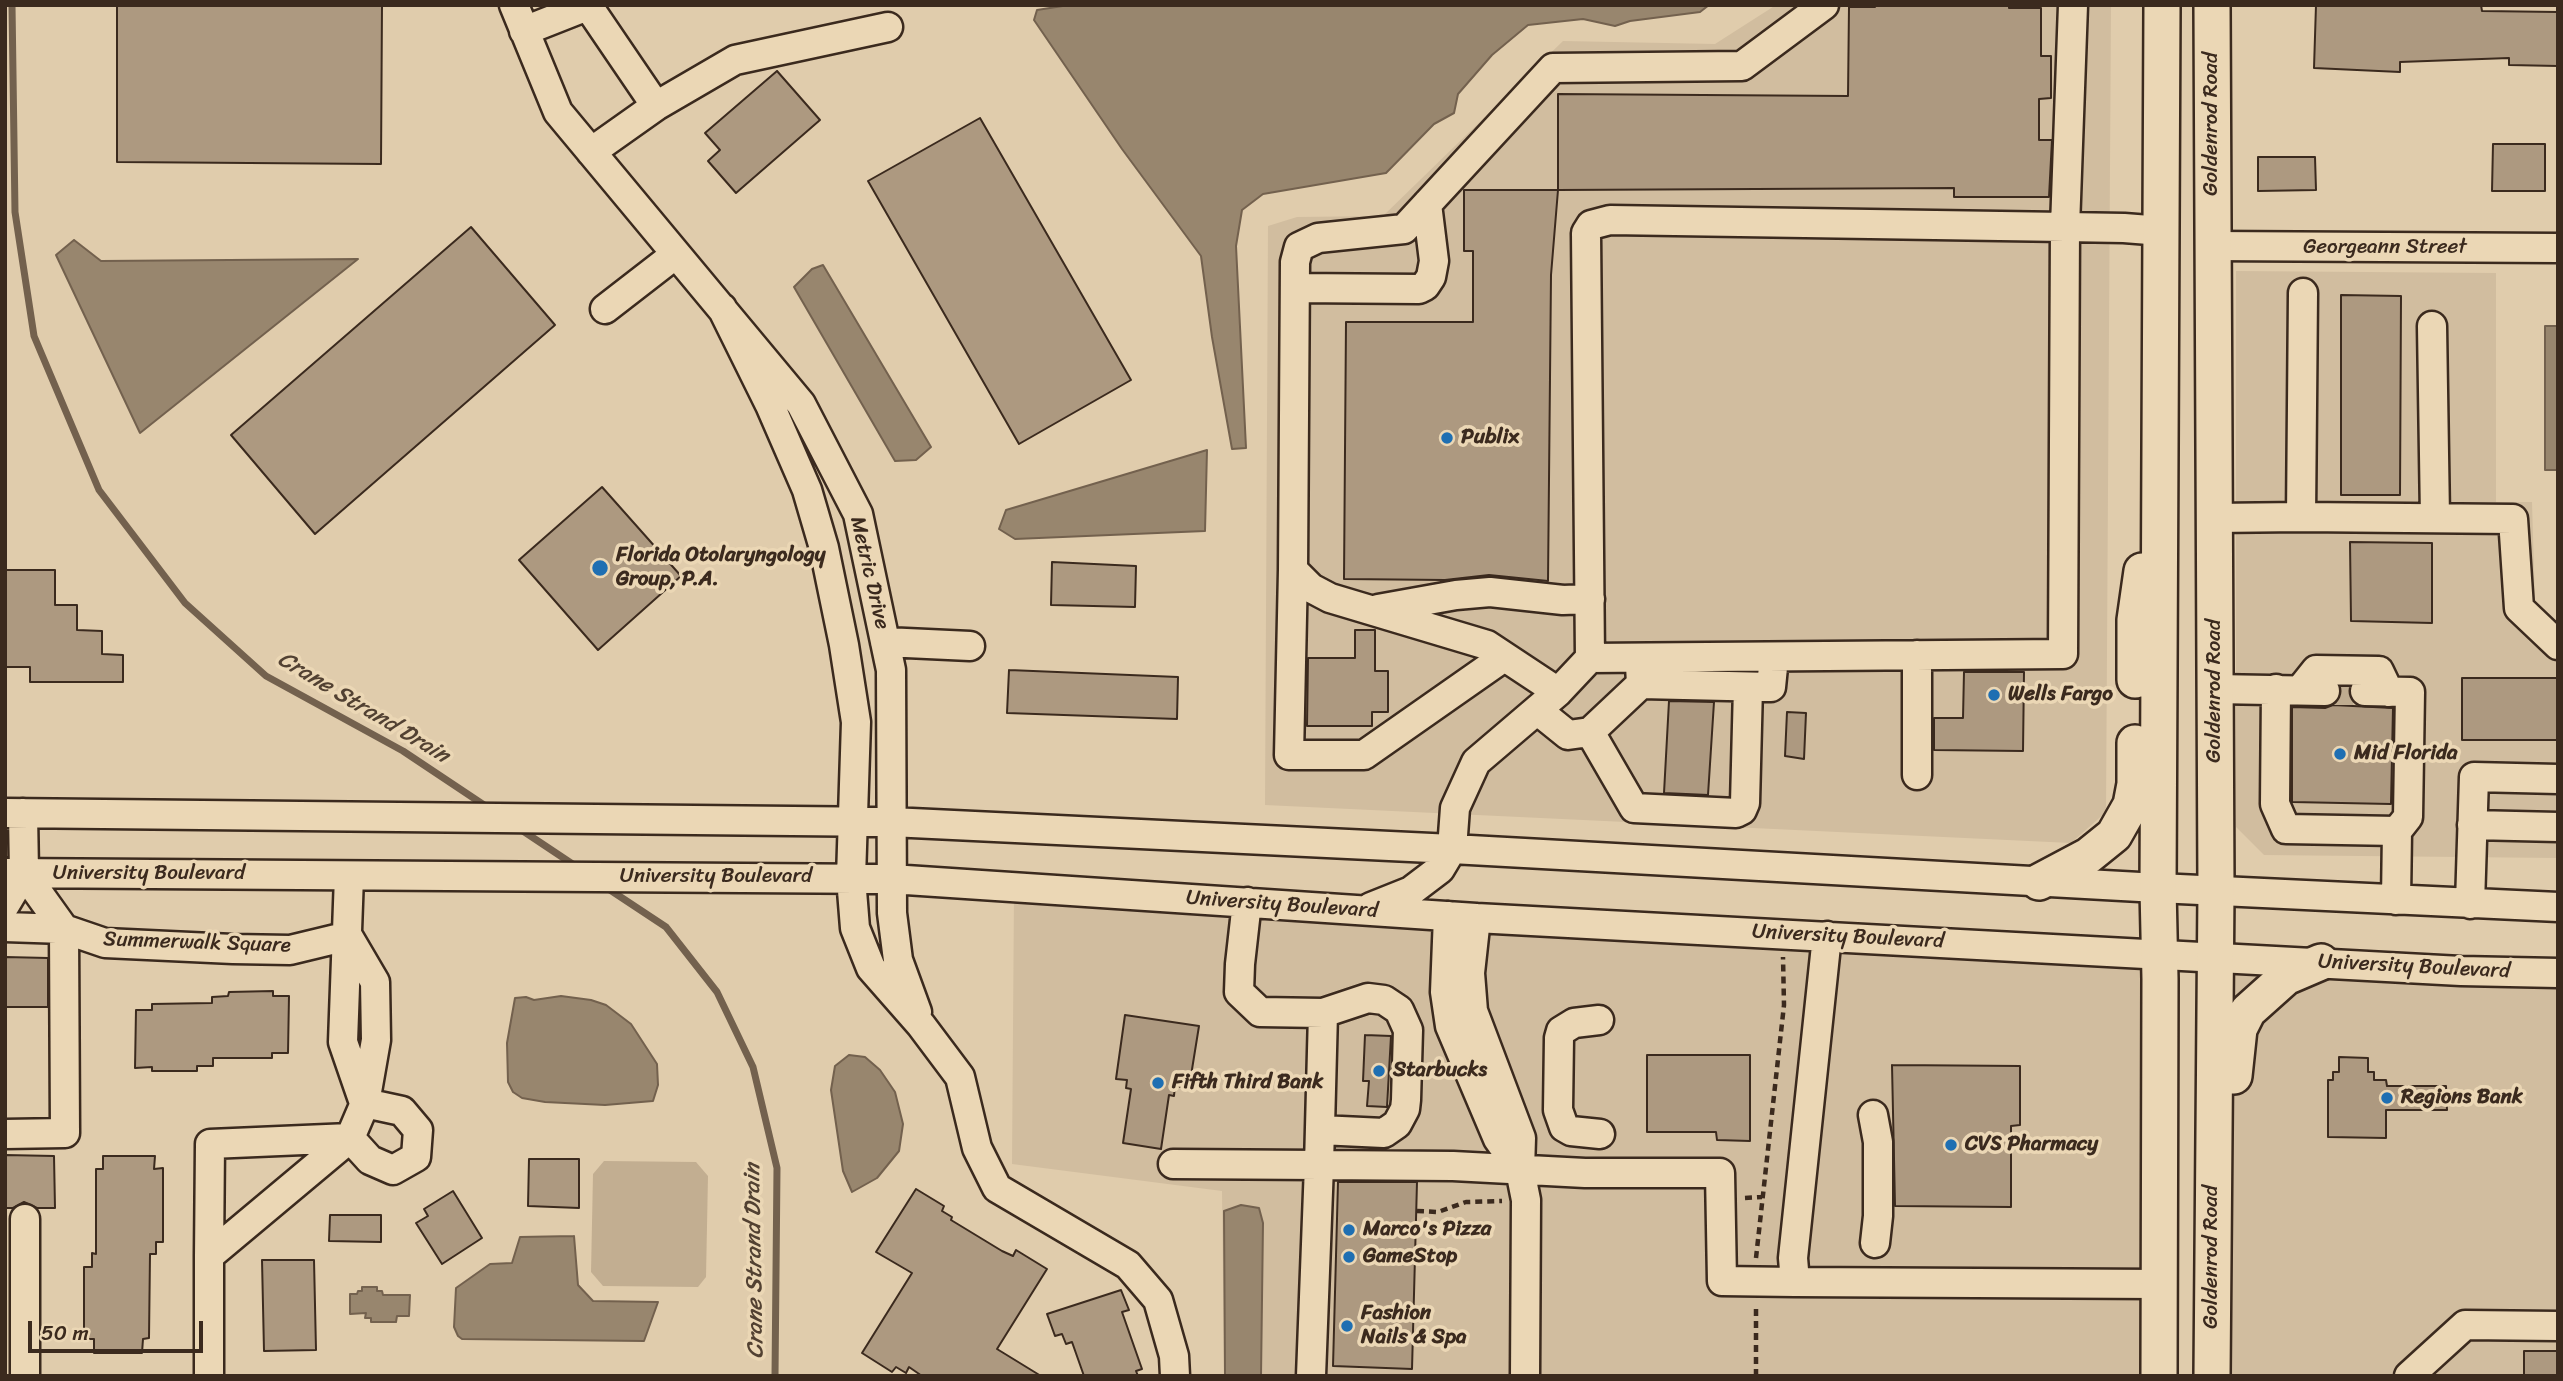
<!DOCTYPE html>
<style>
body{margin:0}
#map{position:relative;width:2563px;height:1381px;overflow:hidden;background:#e0ccac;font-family:Sriracha,sans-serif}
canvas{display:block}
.frame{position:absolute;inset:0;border:7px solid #3b2a1e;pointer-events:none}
.scale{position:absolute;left:28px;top:1321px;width:175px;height:32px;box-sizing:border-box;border:4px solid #3b2a1e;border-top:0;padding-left:9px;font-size:21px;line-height:24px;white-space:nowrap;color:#3b2a1e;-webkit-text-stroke:5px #ebd7b5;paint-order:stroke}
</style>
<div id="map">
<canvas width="2563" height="1381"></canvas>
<div class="frame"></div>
<div class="scale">50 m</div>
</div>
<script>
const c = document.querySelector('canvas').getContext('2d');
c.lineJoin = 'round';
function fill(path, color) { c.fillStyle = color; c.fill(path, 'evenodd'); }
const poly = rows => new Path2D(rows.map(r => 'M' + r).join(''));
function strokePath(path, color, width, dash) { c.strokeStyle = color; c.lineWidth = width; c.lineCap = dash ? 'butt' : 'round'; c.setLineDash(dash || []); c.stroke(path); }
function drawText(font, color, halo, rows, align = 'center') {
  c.font = font + ' Sriracha,sans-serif'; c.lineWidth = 7; c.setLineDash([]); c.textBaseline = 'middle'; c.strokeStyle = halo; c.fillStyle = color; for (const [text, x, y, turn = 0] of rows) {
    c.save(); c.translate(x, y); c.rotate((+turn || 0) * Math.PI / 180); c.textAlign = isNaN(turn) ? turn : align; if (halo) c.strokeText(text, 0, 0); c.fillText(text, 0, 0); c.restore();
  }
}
fill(poly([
 [1776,5,2111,5,2106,812,2071,843,1265,805,1268,226,1297,217,1383,216,1563,41,1715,44],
 [2236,271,2496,273,2496,502,2532,502,2535,604,2558,625,2558,858,2264,855,2236,827],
 [1014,893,2157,954,2157,1376,1224,1376,1222,1191,1012,1164],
 [2218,959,2558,963,2558,1376,2220,1376]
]), '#d1bd9f');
fill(poly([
 [604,1161,696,1162,708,1176,706,1277,698,1287,603,1286,591,1272,593,1174]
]), '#c2ae91');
const water = poly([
 [1069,5,1220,6,1709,5,1700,12,1630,21,1615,26,1583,19,1528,25,1492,55,1458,94,1454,113,1434,124,1386,173,1263,194,1242,210,1236,246,1246,448,1232,449,1212,337,1201,256,1122,149,1034,20,1037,10,1069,5],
 [74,240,101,261,358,259,140,433,56,255,74,240],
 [823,265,931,447,916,460,895,461,794,287,812,269,823,265],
 [2545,326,2558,326,2558,470,2545,470,2545,326],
 [1207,450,1205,531,1015,539,999,529,1006,510,1207,450],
 [561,996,591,1000,606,1005,631,1024,657,1064,658,1085,653,1101,605,1105,545,1102,522,1098,513,1092,508,1082,507,1043,515,998,526,997,534,1000,561,996],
 [849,1055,865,1057,880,1070,895,1092,903,1124,899,1151,877,1178,852,1192,843,1171,831,1090,835,1066,849,1055],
 [1241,1205,1259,1208,1263,1223,1261,1376,1225,1376,1224,1211,1241,1205],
 [574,1236,578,1285,593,1301,658,1302,644,1341,462,1339,458,1336,454,1327,456,1288,490,1264,512,1263,520,1237,574,1236],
 [362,1287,377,1287,377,1291,382,1291,383,1295,410,1295,409,1316,397,1316,396,1322,371,1322,371,1318,365,1318,366,1313,350,1314,350,1294,357,1294,358,1291,362,1291,362,1287]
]);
fill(water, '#98866e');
strokePath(water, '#73614e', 2);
strokePath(poly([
 [12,5,15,212,34,336,99,490,185,603,266,676,403,751,490,809],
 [517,827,577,867],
 [604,886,666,927,717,992,753,1067,777,1168,775,1376]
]), '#73614e', 7);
const building = poly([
 [117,5,382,5,381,164,117,162,117,5],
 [1875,5,2009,5,2009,8,2041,8,2041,56,2051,56,2051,98,2039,99,2039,140,2052,140,2049,197,1954,197,1954,188,1558,190,1558,94,1848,96,1849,7,1875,7,1875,5],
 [2316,5,2481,5,2482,11,2558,12,2558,66,2509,65,2509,58,2400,62,2400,72,2314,68,2316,5],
 [777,71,820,120,736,193,708,161,720,150,705,133,777,71],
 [980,118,1131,380,1019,444,868,181,980,118],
 [2493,144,2545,144,2545,191,2492,191,2493,144],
 [2258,157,2315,157,2316,190,2258,191,2258,157],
 [1464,190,1558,190,1551,275,1548,581,1489,575,1445,580,1344,579,1346,322,1473,322,1473,251,1464,251,1464,190],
 [471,227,555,325,315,534,231,435,471,227],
 [2341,295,2401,296,2400,495,2341,495,2341,295],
 [602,487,681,576,598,650,519,560,602,487],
 [2350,542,2432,543,2432,623,2351,621,2350,542],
 [1052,562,1136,566,1135,607,1051,605,1052,562],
 [5,570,55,570,55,605,77,605,77,630,102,631,102,654,123,655,123,682,30,682,30,667,5,667,5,570],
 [1355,630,1375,630,1375,671,1388,671,1388,712,1372,712,1372,726,1307,726,1308,658,1355,658,1355,630],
 [1009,670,1178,677,1177,719,1007,713,1009,670],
 [1964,672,2024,672,2023,751,1934,750,1934,718,1963,718,1964,672],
 [2462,678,2558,678,2558,740,2462,740,2462,678],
 [1669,701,1714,702,1708,795,1664,793,1669,701],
 [2333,705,2393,708,2391,804,2292,802,2292,707,2325,708,2333,705],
 [1787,712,1806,713,1804,759,1785,756,1787,712],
 [5,957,48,958,48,1007,5,1007,5,957],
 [273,991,273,996,289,996,288,1053,272,1053,272,1058,213,1058,213,1066,197,1066,197,1071,152,1071,152,1067,135,1068,136,1010,152,1010,152,1004,212,1003,212,997,228,996,229,992,273,991],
 [1125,1015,1199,1026,1189,1088,1175,1086,1174,1096,1169,1095,1161,1149,1123,1143,1131,1089,1126,1088,1127,1080,1116,1079,1125,1015],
 [1365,1035,1391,1036,1387,1107,1367,1106,1369,1081,1363,1081,1365,1035],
 [1647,1055,1750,1055,1750,1141,1717,1140,1716,1132,1647,1132,1647,1055],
 [2339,1057,2368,1058,2368,1072,2374,1072,2374,1080,2386,1080,2387,1086,2446,1086,2447,1110,2386,1110,2386,1138,2328,1137,2328,1080,2333,1080,2333,1072,2339,1072,2339,1057],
 [1892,1065,2020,1066,2020,1125,2011,1126,2011,1207,1895,1206,1892,1065],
 [5,1155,54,1156,55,1208,37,1208,24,1202,13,1208,5,1208,5,1155],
 [103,1156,155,1156,154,1169,163,1168,163,1242,156,1242,156,1254,150,1254,149,1338,143,1339,142,1353,94,1353,94,1339,84,1339,84,1267,92,1267,92,1253,96,1254,96,1169,103,1169,103,1156],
 [529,1159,579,1159,579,1208,528,1206,529,1159],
 [1338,1182,1417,1182,1412,1369,1333,1366,1338,1182],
 [916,1189,944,1206,942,1211,952,1217,951,1220,1002,1251,1013,1256,1016,1250,1047,1269,997,1349,1041,1376,922,1376,909,1367,906,1373,896,1367,892,1372,862,1353,912,1273,876,1252,916,1189],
 [453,1191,482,1238,442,1264,416,1223,428,1216,424,1209,453,1191],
 [330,1215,381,1215,381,1242,329,1241,330,1215],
 [262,1260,314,1260,316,1350,264,1351,262,1260],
 [1121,1290,1129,1310,1122,1312,1142,1369,1136,1371,1138,1376,1084,1376,1072,1342,1066,1344,1062,1334,1055,1336,1047,1314,1121,1290],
 [2524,1351,2558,1351,2558,1376,2524,1376,2524,1351]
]);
fill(building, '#ad9980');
strokePath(building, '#3b2a1e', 2);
strokePath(poly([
 [2325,691,2365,691]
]), '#bfac90', 28, [28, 14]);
const minor = poly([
 [514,5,558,112,801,404,858,514,891,670,892,913,898,960,917,1012],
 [2073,5,2065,227,2124,228,2162,231],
 [588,6,656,106,735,60,888,27],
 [524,31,590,5],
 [591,152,656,106],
 [2211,246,2558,248],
 [1295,288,1419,289,1425,286,1431,277,1434,261,1427,204],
 [2303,293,2301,517,2513,519,2519,608,2558,645],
 [722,308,770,405,807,490,824,548,844,645,856,722,851,878,855,928,871,968,921,1025,960,1077,977,1148,997,1188,1128,1265,1158,1300,1174,1356,1175,1376],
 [605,309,676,254],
 [2432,326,2435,518],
 [2214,518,2301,517],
 [1293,570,1289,755,1364,755,1504,657],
 [1378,609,1456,595,1490,592,1563,600,1590,599],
 [885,642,970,646],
 [1641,684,1771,687,1774,657],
 [2215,689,2325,691],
 [2276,689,2275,804,2286,829,2397,831],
 [2300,690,2316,670,2379,671,2389,692],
 [2365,691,2410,692,2408,817,2397,831,2396,900],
 [1558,692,1487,645,1330,598,1311,588,1293,570,1295,262,1299,247,1318,238,1404,229,1553,68,1742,66,1824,5],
 [1537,710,1568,735,1590,732,1641,684,1640,665],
 [1590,732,1634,808,1736,813,1742,810,1745,803,1748,687],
 [1917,775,1917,655],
 [5,813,891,822,1452,849,2158,888,2558,907],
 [2472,825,2558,827],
 [5,873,891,879,1476,918,2461,971,2558,973],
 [349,876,343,1042,363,1100],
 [2470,904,2474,777,2558,779],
 [5,905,24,873,23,813],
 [1371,907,1411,891,1440,869,1452,849,1455,808,1476,762,1558,692,1590,658,1586,233,1591,225,1610,220,2065,227,2063,654,1590,658],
 [1448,916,1445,992,1450,1026,1498,1139,1520,1170],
 [1476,918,1470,973,1473,1011,1521,1138,1520,1170,1526,1200,1525,1376],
 [5,927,64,929,105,943,233,949,290,950,348,936],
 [1599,1020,1574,1023,1561,1031,1559,1038,1558,1110,1564,1127,1571,1131,1600,1134],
 [1873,1115,1878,1142,1878,1216,1875,1243],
 [1320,1130,1384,1133,1397,1124,1405,1109,1406,1100,1408,1030,1399,1010,1384,1000,1368,998,1323,1013],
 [5,1134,65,1133,64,929,24,873],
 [1173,1164,1319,1165,1323,1013,1260,1012,1239,992,1240,964,1247,902],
 [25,1219,25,1376],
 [209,1256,210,1144,350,1138,370,1160,393,1170,416,1157,418,1130,402,1111,365,1103],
 [1795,1282,2158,1284],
 [209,1376,209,1256,350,1138,365,1103,376,1040,375,982,348,936],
 [1311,1376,1319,1165,1453,1166,1585,1173,1720,1173,1722,1281,1795,1282,1793,1258,1827,936],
 [2409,1376,2465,1325,2558,1326]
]);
const major = poly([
 [2135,680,2135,620,2142,571],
 [2039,882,2088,856,2114,835,2131,805,2135,784,2135,743],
 [2234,1076,2239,1029,2248,1011,2286,977,2321,962],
 [2159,1376,2160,979,2158,888,2162,5],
 [2212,1376,2216,890,2212,5]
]);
strokePath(minor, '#3b2a1e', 33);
strokePath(major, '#3b2a1e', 40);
strokePath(poly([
 [1745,1198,1762,1197],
 [1417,1211,1438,1212,1466,1202,1502,1201],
 [1756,1258,1784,1005,1783,957],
 [1756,1376,1756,1305]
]), '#3b2a1e', 4.5, [7, 5]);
strokePath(minor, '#ebd7b5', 28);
strokePath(major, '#ebd7b5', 35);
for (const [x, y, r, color] of [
 [1447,438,7,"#1f6fb2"],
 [600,568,9,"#1f6fb2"],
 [1994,695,7,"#1f6fb2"],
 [2340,754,7,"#1f6fb2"],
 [1379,1071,7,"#1f6fb2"],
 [1158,1083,7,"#1f6fb2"],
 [2387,1098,7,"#1f6fb2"],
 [1951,1145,7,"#1f6fb2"],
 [1349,1230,7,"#1f6fb2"],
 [1349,1257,7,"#1f6fb2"],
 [1347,1326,7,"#1f6fb2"]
]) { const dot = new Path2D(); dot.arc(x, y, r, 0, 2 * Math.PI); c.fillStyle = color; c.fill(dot); strokePath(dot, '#ebd7b5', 2.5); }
drawText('21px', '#3b2a1e', '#ebd7b5', [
 ["Goldenrod Road",2212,124,-90],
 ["Georgeann Street",2385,248],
 ["Metric Drive",869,573,77],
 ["Goldenrod Road",2215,691,-90],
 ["University Boulevard",149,874],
 ["University Boulevard",716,877],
 ["University Boulevard",1282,905,4],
 ["University Boulevard",1848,937,3],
 ["Summerwalk Square",197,943,2],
 ["University Boulevard",2414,967,3],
 ["Goldenrod Road",2212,1257,-90]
]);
drawText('bold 21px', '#3b2a1e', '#ebd7b5', [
 ["Publix",1461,438],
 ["Florida Otolaryngology",616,556],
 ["Group, P.A.",616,580],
 ["Wells Fargo",2008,695],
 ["Mid Florida",2354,754],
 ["Starbucks",1393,1071],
 ["Fifth Third Bank",1172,1083],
 ["Regions Bank",2401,1098],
 ["CVS Pharmacy",1965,1145],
 ["Marco's Pizza",1363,1230],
 ["GameStop",1363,1257],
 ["Fashion",1361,1314],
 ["Nails & Spa",1361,1338]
], 'left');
drawText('italic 23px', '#524132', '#ebd7b5', [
 ["Crane Strand Drain",363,708,31],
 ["Crane Strand Drain",755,1261,-91]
]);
</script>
